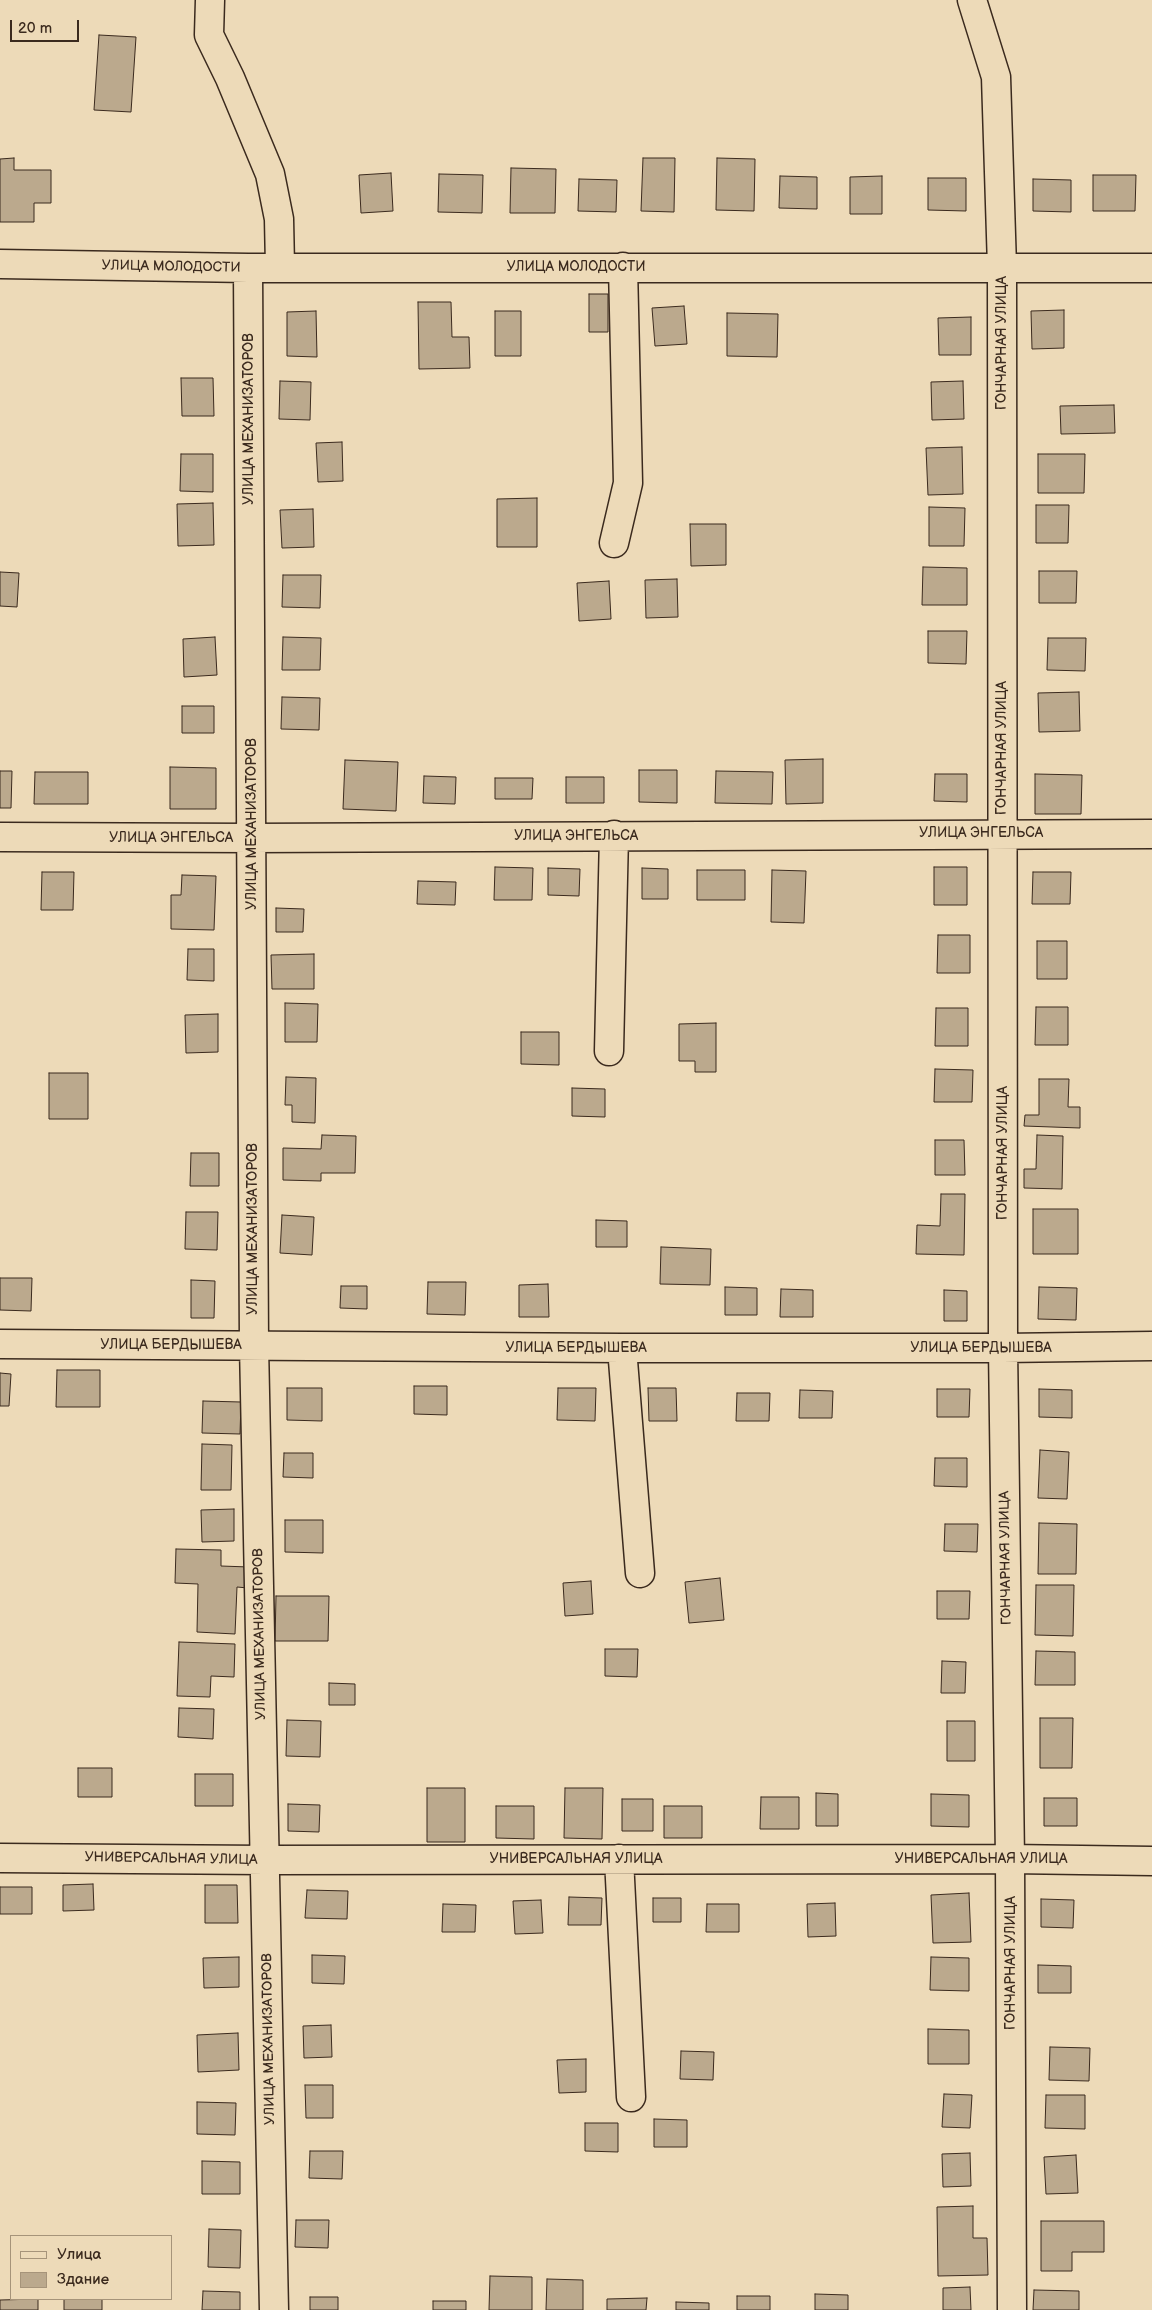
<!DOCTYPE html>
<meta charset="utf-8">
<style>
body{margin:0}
#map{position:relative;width:1152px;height:2310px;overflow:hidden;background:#eddab8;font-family:"Balsamiq Sans",sans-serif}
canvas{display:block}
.legend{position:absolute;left:10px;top:2235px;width:162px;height:65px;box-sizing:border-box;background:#eddab8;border:1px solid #a6947a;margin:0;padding:6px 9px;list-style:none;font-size:15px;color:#3b2a1e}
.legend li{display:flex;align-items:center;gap:10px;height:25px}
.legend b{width:25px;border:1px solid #a6947a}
.scale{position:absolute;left:10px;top:20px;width:69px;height:22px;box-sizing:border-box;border:2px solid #3b2a1e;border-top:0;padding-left:6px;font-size:15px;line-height:18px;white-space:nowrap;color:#3b2a1e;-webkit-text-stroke:4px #eddab8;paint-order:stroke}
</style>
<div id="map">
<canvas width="1152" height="2310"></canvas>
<ul class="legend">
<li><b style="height:6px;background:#eddab8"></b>Улица</li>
<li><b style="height:14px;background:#bba98d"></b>Здание</li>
</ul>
<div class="scale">20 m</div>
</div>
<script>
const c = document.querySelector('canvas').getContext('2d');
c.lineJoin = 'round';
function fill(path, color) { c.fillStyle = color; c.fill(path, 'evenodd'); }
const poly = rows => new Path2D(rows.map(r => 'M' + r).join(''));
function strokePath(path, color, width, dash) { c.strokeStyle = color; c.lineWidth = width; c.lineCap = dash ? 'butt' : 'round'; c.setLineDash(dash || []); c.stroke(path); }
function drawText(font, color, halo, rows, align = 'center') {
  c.font = font + ' "Balsamiq Sans",sans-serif'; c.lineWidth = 4.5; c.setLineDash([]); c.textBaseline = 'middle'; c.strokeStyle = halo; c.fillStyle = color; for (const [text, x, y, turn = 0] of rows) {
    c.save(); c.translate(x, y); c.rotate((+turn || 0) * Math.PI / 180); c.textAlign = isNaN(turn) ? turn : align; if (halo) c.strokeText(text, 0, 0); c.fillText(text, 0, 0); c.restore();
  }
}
const building = poly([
 [99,35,136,37,131,112,94,110,99,35],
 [14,158,14,170,51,170,51,203,34,203,34,222,0,222,0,159,14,158],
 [643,158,675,158,674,212,641,211,643,158],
 [717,158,755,159,754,211,716,210,717,158],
 [511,168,556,169,555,213,510,213,511,168],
 [391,173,393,211,361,213,359,175,391,173],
 [439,174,483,175,482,213,438,212,439,174],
 [1093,175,1136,175,1135,211,1093,211,1093,175],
 [780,176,817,177,817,209,779,208,780,176],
 [882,176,882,214,850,214,850,177,882,176],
 [928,178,966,178,966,211,928,210,928,178],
 [579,179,617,180,616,212,578,211,579,179],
 [1033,179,1071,180,1071,212,1033,211,1033,179],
 [589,294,608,294,608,332,589,332,589,294],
 [418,302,451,302,452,337,469,337,470,368,419,369,418,302],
 [684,306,687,344,655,346,652,308,684,306],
 [1064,310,1064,348,1032,349,1031,311,1064,310],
 [316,311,317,357,287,356,287,312,316,311],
 [495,311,521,311,521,356,495,356,495,311],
 [727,313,778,314,777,357,727,356,727,313],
 [971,317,971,355,939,355,938,318,971,317],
 [181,378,213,378,214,416,182,416,181,378],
 [280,381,311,382,310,420,279,419,280,381],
 [963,381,964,419,932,420,931,382,963,381],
 [1114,405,1115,433,1061,434,1060,406,1114,405],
 [342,442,343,481,318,482,316,443,342,442],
 [962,447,963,494,928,495,926,448,962,447],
 [181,454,213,454,213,492,180,491,181,454],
 [1038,454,1085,454,1084,493,1038,493,1038,454],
 [537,498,537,547,497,547,497,499,537,498],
 [213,503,214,545,178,546,177,504,213,503],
 [1036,505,1069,505,1068,543,1036,543,1036,505],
 [929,507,965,508,964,546,929,546,929,507],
 [313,509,314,547,282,548,280,510,313,509],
 [690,524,726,524,726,565,691,566,690,524],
 [923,567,967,568,967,605,922,605,923,567],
 [1039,571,1077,571,1076,603,1039,603,1039,571],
 [0,572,19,573,17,607,0,606,0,572],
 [283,575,321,575,320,608,282,607,283,575],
 [677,579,678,617,646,618,645,580,677,579],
 [609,581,611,619,579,621,577,583,609,581],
 [928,631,967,631,966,664,928,663,928,631],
 [215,637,217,675,184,677,183,639,215,637],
 [283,637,321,638,320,670,282,670,283,637],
 [1048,638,1086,638,1085,671,1047,670,1048,638],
 [1079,692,1080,731,1039,732,1038,693,1079,692],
 [282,697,320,698,319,730,281,729,282,697],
 [182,706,214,706,214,733,182,733,182,706],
 [823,759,823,803,786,804,785,760,823,759],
 [345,760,398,762,396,811,343,809,345,760],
 [170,767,216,768,216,809,170,809,170,767],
 [639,770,677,770,677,803,639,802,639,770],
 [0,771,12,771,11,808,0,808,0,771],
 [716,771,773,772,772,804,715,803,716,771],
 [35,772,88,772,88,804,34,804,35,772],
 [935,774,967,774,967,802,934,801,935,774],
 [1035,774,1082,775,1081,814,1035,814,1035,774],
 [424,776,456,777,455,804,423,803,424,776],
 [566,777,604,777,604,803,566,803,566,777],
 [495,778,533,778,532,799,495,799,495,778],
 [495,867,533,868,532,900,494,900,495,867],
 [934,867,967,867,967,905,934,905,934,867],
 [548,868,580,869,579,896,548,895,548,868],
 [642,868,668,869,668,899,642,899,642,868],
 [697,870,745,870,745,900,697,900,697,870],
 [772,870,806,871,804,923,771,922,772,870],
 [42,872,74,872,73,910,41,910,42,872],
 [1033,872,1071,872,1070,904,1032,904,1033,872],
 [182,875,216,876,214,930,171,929,171,895,181,895,182,875],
 [418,881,456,882,455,905,417,904,418,881],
 [276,908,304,909,303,932,276,932,276,908],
 [938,935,970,935,970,973,937,973,938,935],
 [1037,941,1067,941,1067,979,1037,979,1037,941],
 [188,949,214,949,214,981,187,980,188,949],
 [314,954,314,989,272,989,271,955,314,954],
 [285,1003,318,1004,317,1042,285,1042,285,1003],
 [1036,1007,1068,1007,1068,1045,1035,1045,1036,1007],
 [936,1008,968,1008,968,1046,935,1046,936,1008],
 [218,1014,218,1052,186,1053,185,1015,218,1014],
 [716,1023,716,1072,695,1072,695,1061,679,1061,679,1024,716,1023],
 [521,1032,559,1032,559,1065,521,1064,521,1032],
 [935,1069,973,1070,972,1102,934,1102,935,1069],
 [49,1073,88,1073,88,1119,49,1119,49,1073],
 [286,1077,316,1078,315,1123,292,1122,292,1105,285,1105,286,1077],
 [1039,1079,1069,1079,1068,1107,1080,1107,1080,1128,1024,1126,1025,1115,1039,1115,1039,1079],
 [572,1088,605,1089,605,1117,572,1116,572,1088],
 [322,1135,356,1136,355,1173,321,1173,321,1181,283,1180,283,1148,321,1149,322,1135],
 [1037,1135,1063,1136,1062,1189,1024,1188,1024,1169,1036,1169,1037,1135],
 [935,1140,964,1140,965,1175,935,1175,935,1140],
 [191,1153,219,1153,219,1186,190,1186,191,1153],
 [941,1194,965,1194,964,1255,916,1254,917,1225,940,1226,941,1194],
 [1033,1209,1078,1209,1078,1254,1033,1254,1033,1209],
 [186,1212,218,1212,217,1250,185,1249,186,1212],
 [282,1215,314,1217,312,1255,280,1253,282,1215],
 [596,1220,627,1221,627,1247,596,1247,596,1220],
 [661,1247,711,1249,710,1285,660,1284,661,1247],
 [0,1278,32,1278,31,1311,0,1310,0,1278],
 [191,1280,215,1281,214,1318,191,1318,191,1280],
 [428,1282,466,1282,465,1315,427,1314,428,1282],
 [548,1284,549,1317,519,1317,519,1285,548,1284],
 [341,1286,367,1286,367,1309,340,1308,341,1286],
 [725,1287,757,1288,757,1315,725,1315,725,1287],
 [1039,1287,1077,1288,1076,1320,1038,1319,1039,1287],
 [781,1289,813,1290,813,1317,780,1317,781,1289],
 [944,1290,967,1291,967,1321,944,1321,944,1290],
 [57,1370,100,1370,100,1407,56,1407,57,1370],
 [0,1373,11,1374,9,1406,0,1406,0,1373],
 [414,1386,447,1386,447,1415,414,1414,414,1386],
 [287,1388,322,1388,322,1421,287,1420,287,1388],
 [558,1388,596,1388,595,1421,557,1420,558,1388],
 [648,1388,676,1388,677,1421,649,1421,648,1388],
 [937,1389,970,1389,969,1417,937,1417,937,1389],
 [1039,1389,1072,1390,1072,1418,1039,1417,1039,1389],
 [800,1390,833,1391,832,1418,799,1418,800,1390],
 [737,1393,770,1393,769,1421,736,1421,737,1393],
 [203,1401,241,1402,240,1434,202,1433,203,1401],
 [202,1444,232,1445,231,1490,201,1490,202,1444],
 [1040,1450,1069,1452,1067,1499,1038,1498,1040,1450],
 [284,1453,313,1453,313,1478,283,1477,284,1453],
 [935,1458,967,1458,967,1487,934,1486,935,1458],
 [234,1509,234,1541,202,1542,201,1510,234,1509],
 [285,1520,323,1520,323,1553,285,1552,285,1520],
 [1039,1523,1077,1524,1076,1574,1038,1574,1039,1523],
 [945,1524,978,1524,977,1552,944,1551,945,1524],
 [176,1549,221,1550,221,1566,249,1567,248,1588,237,1587,235,1634,197,1632,198,1584,175,1583,176,1549],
 [720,1578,724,1620,689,1623,685,1582,720,1578],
 [591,1581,593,1614,565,1616,563,1583,591,1581],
 [1036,1585,1074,1585,1073,1636,1035,1635,1036,1585],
 [937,1591,970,1591,969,1619,937,1619,937,1591],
 [276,1596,329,1596,328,1641,275,1641,276,1596],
 [179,1642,235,1644,234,1677,211,1676,210,1697,177,1696,179,1642],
 [605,1649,638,1649,637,1677,605,1676,605,1649],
 [1036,1651,1075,1652,1075,1685,1035,1685,1036,1651],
 [942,1661,966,1662,965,1693,941,1693,942,1661],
 [329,1683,355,1684,355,1705,329,1705,329,1683],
 [179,1708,214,1709,213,1739,178,1737,179,1708],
 [1040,1718,1073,1718,1072,1768,1040,1768,1040,1718],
 [287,1720,321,1721,320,1757,286,1756,287,1720],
 [947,1721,975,1721,975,1761,947,1761,947,1721],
 [78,1768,112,1768,112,1797,78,1797,78,1768],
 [195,1774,233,1774,233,1806,195,1806,195,1774],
 [427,1788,465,1788,465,1842,427,1842,427,1788],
 [565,1788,603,1788,602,1839,564,1838,565,1788],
 [816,1793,838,1794,838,1826,816,1826,816,1793],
 [931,1794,969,1795,969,1827,931,1826,931,1794],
 [761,1797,799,1797,799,1829,760,1829,761,1797],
 [1044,1798,1077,1798,1077,1826,1044,1826,1044,1798],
 [622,1799,653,1799,653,1831,622,1831,622,1799],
 [288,1804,320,1805,319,1832,288,1831,288,1804],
 [496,1806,534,1806,534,1839,496,1838,496,1806],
 [664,1806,702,1806,702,1838,664,1838,664,1806],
 [93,1884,94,1910,63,1911,63,1885,93,1884],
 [205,1885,237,1885,238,1923,205,1923,205,1885],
 [0,1887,32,1887,32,1914,0,1914,0,1887],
 [307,1890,348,1891,347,1919,305,1918,307,1890],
 [969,1893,971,1942,933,1943,931,1895,969,1893],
 [569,1897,602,1898,601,1925,568,1925,569,1897],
 [653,1898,681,1898,681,1922,653,1922,653,1898],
 [1041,1899,1074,1900,1073,1928,1041,1927,1041,1899],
 [541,1900,543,1933,515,1934,513,1901,541,1900],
 [835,1903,836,1936,808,1937,807,1904,835,1903],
 [443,1904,476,1905,475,1932,442,1932,443,1904],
 [707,1904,739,1904,739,1932,706,1932,707,1904],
 [312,1955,345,1956,344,1984,312,1983,312,1955],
 [239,1957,239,1987,204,1988,203,1958,239,1957],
 [931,1957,969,1958,969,1991,930,1990,931,1957],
 [1038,1965,1071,1966,1071,1993,1038,1993,1038,1965],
 [331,2025,332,2057,304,2058,303,2026,331,2025],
 [928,2029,969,2030,969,2064,928,2064,928,2029],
 [238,2033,239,2070,198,2072,197,2035,238,2033],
 [1050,2047,1090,2048,1089,2081,1049,2080,1050,2047],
 [681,2051,714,2052,713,2080,680,2079,681,2051],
 [586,2059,586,2092,559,2093,557,2060,586,2059],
 [305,2085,333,2085,333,2118,306,2118,305,2085],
 [944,2094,972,2095,970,2128,942,2127,944,2094],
 [1046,2095,1085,2095,1085,2129,1045,2128,1046,2095],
 [197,2102,236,2103,235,2135,197,2134,197,2102],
 [654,2119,687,2120,687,2147,654,2147,654,2119],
 [585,2123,618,2123,618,2152,585,2151,585,2123],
 [310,2151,343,2151,342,2179,309,2178,310,2151],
 [970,2153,971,2186,943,2187,942,2154,970,2153],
 [1076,2155,1078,2193,1046,2194,1044,2157,1076,2155],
 [202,2161,240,2162,240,2194,202,2194,202,2161],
 [973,2206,973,2238,987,2238,988,2275,938,2276,937,2207,973,2206],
 [296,2220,329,2220,328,2248,295,2247,296,2220],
 [1041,2221,1104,2221,1104,2252,1072,2252,1072,2271,1041,2271,1041,2221],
 [209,2229,241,2230,240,2268,208,2267,209,2229],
 [490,2276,532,2277,532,2310,489,2310,490,2276],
 [547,2279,583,2280,583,2310,546,2310,547,2279],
 [970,2287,971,2310,943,2310,943,2288,970,2287],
 [1034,2290,1079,2291,1079,2310,1033,2310,1034,2290],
 [203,2291,240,2292,240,2310,202,2310,203,2291],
 [815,2294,848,2295,848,2310,815,2310,815,2294],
 [737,2296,770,2296,770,2310,737,2310,737,2296],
 [310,2297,338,2297,338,2310,310,2310,310,2297],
 [647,2298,646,2310,607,2310,607,2299,647,2298],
 [38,2299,38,2310,0,2310,0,2300,38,2299],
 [64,2299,102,2299,102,2310,64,2310,64,2299],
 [433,2301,466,2301,466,2310,433,2310,433,2301],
 [676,2302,709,2303,709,2310,676,2310,676,2302]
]);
fill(building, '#bba98d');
strokePath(building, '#3b2a1e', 1);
const minor = poly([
 [210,0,209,35,230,78,270,174,279,219,280,267],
 [972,0,996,77,1002,267,1003,1348,1010,1859,1012,2310],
 [0,264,248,268,1152,268],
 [248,268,254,1345,274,2310],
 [614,543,628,483,623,267],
 [0,837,252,838,1152,834],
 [609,1051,614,835],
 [0,1344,622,1348,1003,1348,1152,1346],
 [622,1348,640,1573],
 [0,1858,265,1860,1010,1859,1152,1861],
 [619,1859,631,2097]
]);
strokePath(minor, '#3b2a1e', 31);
strokePath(minor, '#eddab8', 28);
drawText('14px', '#3b2a1e', '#eddab8', [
 ["УЛИЦА МОЛОДОСТИ",171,267,1],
 ["УЛИЦА МОЛОДОСТИ",576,267],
 ["ГОНЧАРНАЯ УЛИЦА",1002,343,-90],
 ["УЛИЦА МЕХАНИЗАТОРОВ",249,419,-90],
 ["ГОНЧАРНАЯ УЛИЦА",1002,748,-90],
 ["УЛИЦА МЕХАНИЗАТОРОВ",252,824,-90],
 ["УЛИЦА ЭНГЕЛЬСА",981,833],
 ["УЛИЦА ЭНГЕЛЬСА",576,836],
 ["УЛИЦА ЭНГЕЛЬСА",171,838],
 ["ГОНЧАРНАЯ УЛИЦА",1003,1153,-90],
 ["УЛИЦА МЕХАНИЗАТОРОВ",253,1229,-90],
 ["УЛИЦА БЕРДЫШЕВА",171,1345],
 ["УЛИЦА БЕРДЫШЕВА",576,1348],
 ["УЛИЦА БЕРДЫШЕВА",981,1348],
 ["ГОНЧАРНАЯ УЛИЦА",1006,1558,-91],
 ["УЛИЦА МЕХАНИЗАТОРОВ",260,1634,-91],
 ["УНИВЕРСАЛЬНАЯ УЛИЦА",171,1859,1],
 ["УНИВЕРСАЛЬНАЯ УЛИЦА",576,1859],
 ["УНИВЕРСАЛЬНАЯ УЛИЦА",981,1859],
 ["ГОНЧАРНАЯ УЛИЦА",1011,1963,-90],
 ["УЛИЦА МЕХАНИЗАТОРОВ",269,2039,-91]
]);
</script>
